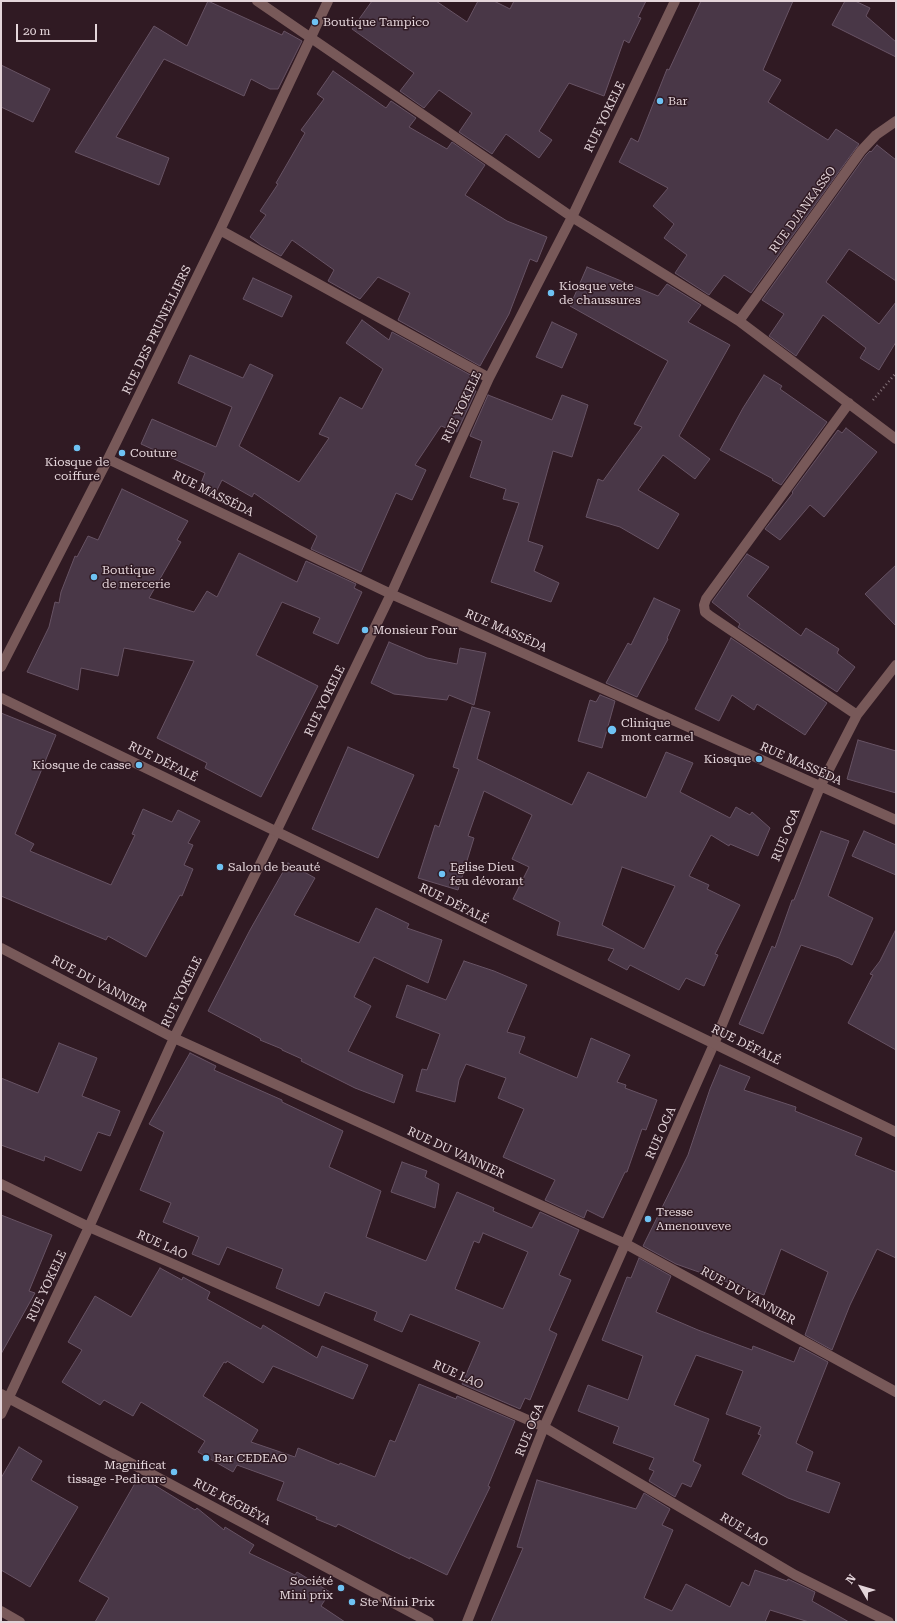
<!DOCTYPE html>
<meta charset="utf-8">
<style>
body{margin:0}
#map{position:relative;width:897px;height:1623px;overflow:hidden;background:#301a23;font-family:"Roboto Serif",serif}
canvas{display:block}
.frame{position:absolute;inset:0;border:2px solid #e4d5da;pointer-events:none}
.north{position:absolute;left:841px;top:1567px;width:40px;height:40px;-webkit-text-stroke:3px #301a23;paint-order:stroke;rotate:308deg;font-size:11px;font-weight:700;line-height:16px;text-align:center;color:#e4d5da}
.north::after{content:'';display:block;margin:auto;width:14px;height:18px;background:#e4d5da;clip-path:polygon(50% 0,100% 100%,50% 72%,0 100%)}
.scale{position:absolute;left:16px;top:24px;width:81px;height:18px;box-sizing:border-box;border:2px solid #e4d5da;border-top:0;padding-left:5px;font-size:12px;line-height:14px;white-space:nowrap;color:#e4d5da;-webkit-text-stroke:3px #301a23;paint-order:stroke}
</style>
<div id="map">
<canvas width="897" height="1623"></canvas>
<div class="frame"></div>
<div class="north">N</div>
<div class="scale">20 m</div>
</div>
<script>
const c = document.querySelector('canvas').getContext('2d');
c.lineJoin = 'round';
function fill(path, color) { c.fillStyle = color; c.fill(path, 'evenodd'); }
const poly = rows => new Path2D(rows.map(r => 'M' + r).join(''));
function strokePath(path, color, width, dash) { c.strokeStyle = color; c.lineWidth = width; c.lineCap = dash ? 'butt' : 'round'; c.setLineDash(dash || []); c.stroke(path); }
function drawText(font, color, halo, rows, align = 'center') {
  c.font = font + ' "Roboto Serif",serif'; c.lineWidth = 3; c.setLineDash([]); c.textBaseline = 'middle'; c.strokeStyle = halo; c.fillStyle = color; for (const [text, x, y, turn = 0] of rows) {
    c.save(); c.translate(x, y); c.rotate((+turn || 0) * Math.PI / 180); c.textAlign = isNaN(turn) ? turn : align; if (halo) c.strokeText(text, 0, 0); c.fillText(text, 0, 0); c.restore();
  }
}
const building = poly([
 [208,1,282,35,284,31,302,41,278,89,270,89,251,79,244,96,164,59,116,137,169,158,159,185,75,152,154,26,187,46,208,1],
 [372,1,436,1,467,22,478,1,494,1,510,9,514,1,646,1,638,17,641,18,629,43,624,40,604,96,569,83,539,131,552,140,539,158,506,134,492,154,459,132,472,113,439,90,424,108,400,91,414,73,352,29,372,1],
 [701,1,793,1,763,70,781,80,768,102,828,140,836,129,859,144,751,293,724,275,709,295,675,273,687,255,664,238,674,224,653,206,668,188,619,162,631,138,638,142,667,69,669,70,701,1],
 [845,1,855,1,870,8,866,16,896,42,896,57,832,25,845,1],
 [1,65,50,89,33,122,1,107,1,65],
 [333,71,386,108,391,101,416,118,409,127,447,149,452,142,485,165,465,195,507,221,547,237,537,262,530,259,509,314,480,366,398,320,410,293,378,277,360,299,328,281,334,270,292,240,281,256,261,245,250,237,266,215,260,211,278,184,276,183,305,133,301,130,324,99,317,94,333,71],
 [877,145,896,160,896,281,849,249,826,282,879,324,896,302,896,342,879,370,860,358,866,348,823,315,796,356,769,336,784,314,762,300,866,155,870,151,871,152,877,145],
 [587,267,658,296,667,284,701,305,688,322,730,345,679,436,710,459,695,479,663,455,638,490,679,514,658,549,620,527,586,517,598,479,603,481,642,427,634,424,668,361,570,306,587,267],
 [253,278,292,296,282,317,243,299,253,278],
 [362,320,389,340,392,332,474,377,468,388,476,391,457,432,441,426,415,465,426,470,412,500,396,493,361,572,311,549,317,536,254,493,252,497,222,480,213,498,198,491,205,473,141,444,152,419,216,447,232,407,178,383,190,355,243,378,250,364,273,375,239,446,299,482,329,438,319,434,340,397,362,409,383,369,346,343,362,320],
 [552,322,577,334,562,368,536,357,552,322],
 [764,375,782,386,780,389,827,422,781,485,772,480,773,479,720,450,743,408,764,375],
 [488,395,552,420,562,395,588,405,572,457,553,451,528,541,543,546,534,571,559,583,551,602,491,582,519,503,503,499,506,489,470,477,482,441,470,436,488,395],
 [846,428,877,452,824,517,810,505,780,540,765,529,793,493,792,492,838,430,842,433,846,428],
 [122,489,188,521,177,540,181,542,149,598,194,612,207,591,217,597,239,553,297,582,306,561,356,584,354,588,362,592,338,644,313,633,320,618,282,602,256,655,318,686,261,797,205,768,207,763,157,738,194,661,124,648,118,676,81,668,78,690,27,672,49,627,55,602,59,603,61,592,75,556,77,557,88,536,98,540,122,489],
 [747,554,769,567,747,596,801,636,806,628,839,649,837,653,855,667,837,692,738,627,740,624,712,602,747,554],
 [896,565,896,626,865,594,896,565],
 [654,598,680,610,667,638,668,639,637,697,606,683,628,643,631,645,654,598],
 [731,638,827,703,805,735,757,704,754,710,732,695,719,721,695,709,731,638],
 [389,642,427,658,457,664,460,648,486,653,474,705,449,695,447,700,394,694,371,683,389,642],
 [600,695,615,701,602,748,578,741,590,700,596,702,600,695],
 [472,707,490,712,477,759,572,805,588,772,646,798,666,752,693,763,680,792,730,818,736,807,750,815,752,812,770,828,758,856,730,844,729,846,711,835,689,876,709,885,707,889,740,905,715,954,718,955,704,986,686,978,679,990,630,965,627,970,608,960,614,949,557,935,560,922,513,899,529,867,512,859,532,815,484,791,468,836,474,838,458,890,418,878,435,825,439,827,459,769,453,767,472,707],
 [622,867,675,886,644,949,602,925,622,867],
 [1,713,56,735,15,834,34,844,30,851,111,885,135,835,132,834,143,809,172,822,178,810,200,821,188,843,193,845,184,865,193,869,182,896,180,895,146,957,108,936,106,940,1,896,1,713],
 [858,740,896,751,896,793,847,779,858,740],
 [348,747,414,775,378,858,312,829,348,747],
 [821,831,849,841,828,896,873,918,852,965,839,958,801,945,763,1034,739,1024,772,946,775,948,792,900,794,900,821,831],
 [864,831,896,845,896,875,852,856,864,831],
 [288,863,315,878,294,915,359,943,376,908,409,924,407,928,442,940,428,983,374,957,354,997,371,1006,348,1051,403,1075,394,1103,355,1088,301,1061,302,1059,282,1050,282,1049,260,1040,261,1039,208,1011,250,930,288,863],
 [896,929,896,1050,848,1023,873,975,870,974,880,961,896,929],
 [464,961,494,971,527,985,507,1032,525,1037,519,1053,577,1078,591,1038,630,1055,617,1082,626,1085,625,1088,657,1100,646,1130,642,1129,627,1172,625,1172,603,1218,587,1210,584,1218,545,1200,555,1180,503,1157,524,1109,498,1098,506,1078,466,1064,459,1080,455,1102,416,1091,422,1069,427,1070,440,1034,396,1017,407,985,446,1000,464,961],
 [59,1043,97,1058,82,1096,120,1111,110,1136,98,1132,81,1171,45,1156,44,1161,1,1145,1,1078,38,1093,59,1043],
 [190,1053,216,1066,214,1070,282,1100,282,1102,343,1131,329,1167,381,1191,366,1237,426,1261,457,1192,494,1208,493,1211,532,1228,540,1212,579,1230,559,1275,571,1280,549,1330,557,1334,530,1400,525,1398,520,1409,462,1384,480,1342,410,1314,402,1332,374,1320,377,1312,325,1292,319,1306,276,1288,283,1269,227,1247,219,1265,192,1254,199,1237,163,1222,171,1203,140,1190,164,1132,149,1124,190,1053],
 [483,1233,528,1252,503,1309,455,1289,474,1241,479,1243,483,1233],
 [720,1065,750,1077,744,1090,796,1107,795,1111,862,1138,855,1155,896,1172,896,1258,877,1249,850,1305,832,1350,805,1335,828,1272,781,1249,764,1295,676,1264,643,1246,688,1155,710,1089,720,1065],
 [402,1162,427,1171,425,1177,439,1184,435,1208,391,1192,402,1162],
 [1,1215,52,1235,29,1291,35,1293,1,1354,1,1215],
 [639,1258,671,1276,656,1312,698,1330,752,1350,753,1346,794,1362,800,1347,828,1362,796,1443,813,1452,806,1471,840,1483,829,1513,788,1498,742,1474,761,1435,758,1434,761,1427,726,1414,743,1371,696,1355,674,1405,709,1419,693,1461,701,1465,691,1487,682,1483,675,1497,649,1481,654,1471,649,1469,654,1458,613,1443,619,1427,578,1411,588,1385,628,1400,643,1356,602,1340,627,1277,631,1278,639,1258],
 [160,1268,182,1280,183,1277,210,1292,207,1299,261,1329,263,1325,317,1358,322,1346,368,1365,353,1399,273,1366,263,1383,227,1361,226,1363,224,1362,203,1396,258,1430,251,1442,295,1457,298,1448,339,1465,340,1463,375,1477,390,1440,395,1442,419,1384,456,1399,457,1396,515,1421,488,1486,490,1487,447,1575,410,1557,410,1559,338,1524,336,1527,316,1519,317,1517,277,1500,284,1482,237,1465,233,1472,198,1452,205,1441,141,1402,133,1416,104,1400,100,1405,62,1382,82,1350,68,1342,95,1296,131,1317,160,1268],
 [19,1447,42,1461,31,1480,78,1507,30,1587,1,1570,1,1478,19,1447],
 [138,1478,142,1480,143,1478,195,1510,197,1508,224,1530,225,1527,254,1545,249,1553,295,1575,297,1572,330,1592,321,1606,345,1622,95,1622,109,1598,79,1581,138,1478],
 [537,1480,636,1509,644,1493,670,1509,662,1525,673,1530,644,1598,672,1611,686,1584,730,1607,742,1582,749,1586,755,1570,787,1581,788,1579,815,1592,812,1601,849,1622,809,1622,770,1610,765,1622,491,1622,523,1548,517,1547,537,1480]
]);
fill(building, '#493747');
strokePath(building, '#675364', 1);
strokePath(poly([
 [873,400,896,373]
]), '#85737a', 2.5, [1, 3]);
strokePath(poly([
 [257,1,572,217,739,321,896,439],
 [220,230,489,378],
 [739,321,861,151,876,135,896,121],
 [849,403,706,599,704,605,705,612,710,616,857,715],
 [108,459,391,594,896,820],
 [1,667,108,459,220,230,328,1],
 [1,948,174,1038,626,1244,896,1392],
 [1,1184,89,1227,544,1427,795,1575,889,1622],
 [1,1394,429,1622],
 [1,1414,89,1227,174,1038,276,832,391,594,489,378,572,217,675,1],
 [1,1611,20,1622],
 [467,1622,544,1427,714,1044,820,787,857,715,896,665]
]), '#785959', 10);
strokePath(poly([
 [1,698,896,1132]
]), '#785959', 10);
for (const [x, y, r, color] of [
 [315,22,4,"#6ec2f3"],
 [660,101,4,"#6ec2f3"],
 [551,293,4,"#6ec2f3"],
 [77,448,4,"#6ec2f3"],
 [122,453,4,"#6ec2f3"],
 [94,577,4,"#6ec2f3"],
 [365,630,4,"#6ec2f3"],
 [612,730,5,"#6ec2f3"],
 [759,759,4,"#6ec2f3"],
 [139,765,4,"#6ec2f3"],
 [220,867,4,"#6ec2f3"],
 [442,874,4,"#6ec2f3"],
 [648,1219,4,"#6ec2f3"],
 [206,1458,4,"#6ec2f3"],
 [174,1472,4,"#6ec2f3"],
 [341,1588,4,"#6ec2f3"],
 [352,1602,4,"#6ec2f3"]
]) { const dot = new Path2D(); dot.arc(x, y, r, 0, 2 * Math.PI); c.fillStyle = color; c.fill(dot); strokePath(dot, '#301a23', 1.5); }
drawText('12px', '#e4d5da', '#301a23', [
 ["Boutique Tampico",323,22],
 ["Bar",668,101],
 ["Kiosque vete",559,286],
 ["de chaussures",559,300],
 ["Couture",130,453],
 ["Kiosque de",77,462,"center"],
 ["coiffure",77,476,"center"],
 ["Boutique",102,570],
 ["de mercerie",102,584],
 ["Monsieur Four",373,630],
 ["Clinique",621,723],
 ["mont carmel",621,737],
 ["Kiosque",751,759,"right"],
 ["Kiosque de casse",131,765,"right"],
 ["Salon de beauté",228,867],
 ["Eglise Dieu",450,867],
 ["feu dévorant",450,881],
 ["Tresse",656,1212],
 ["Amenouveve",656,1226],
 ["Bar CEDEAO",214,1458],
 ["Magnificat",166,1465,"right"],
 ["tissage -Pedicure",166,1479,"right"],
 ["Société",333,1581,"right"],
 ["Mini prix",333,1595,"right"],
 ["Ste Mini Prix",360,1602]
], 'left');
drawText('12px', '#e4d5da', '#301a23', [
 ["RUE YOKELE",605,117,-64],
 ["RUE DJANKASSO",803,210,-54],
 ["RUE DES PRUNELLIERS",157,330,-64],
 ["RUE YOKELE",462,407,-65],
 ["RUE MASSÉDA",213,494,26],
 ["RUE MASSÉDA",506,631,24],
 ["RUE YOKELE",325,701,-64],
 ["RUE DÉFALÉ",163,762,26],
 ["RUE MASSÉDA",801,764,24],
 ["RUE OGA",786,835,-68],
 ["RUE DÉFALÉ",454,904,26],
 ["RUE DU VANNIER",99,984,28],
 ["RUE YOKELE",182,992,-64],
 ["RUE DÉFALÉ",746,1045,26],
 ["RUE OGA",661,1133,-66],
 ["RUE DU VANNIER",456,1153,25],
 ["RUE LAO",162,1245,24],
 ["RUE YOKELE",47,1286,-65],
 ["RUE DU VANNIER",748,1296,29],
 ["RUE LAO",458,1375,24],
 ["RUE OGA",530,1430,-68],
 ["RUE KÉGBÉYA",232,1502,28],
 ["RUE LAO",744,1530,31]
]);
</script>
